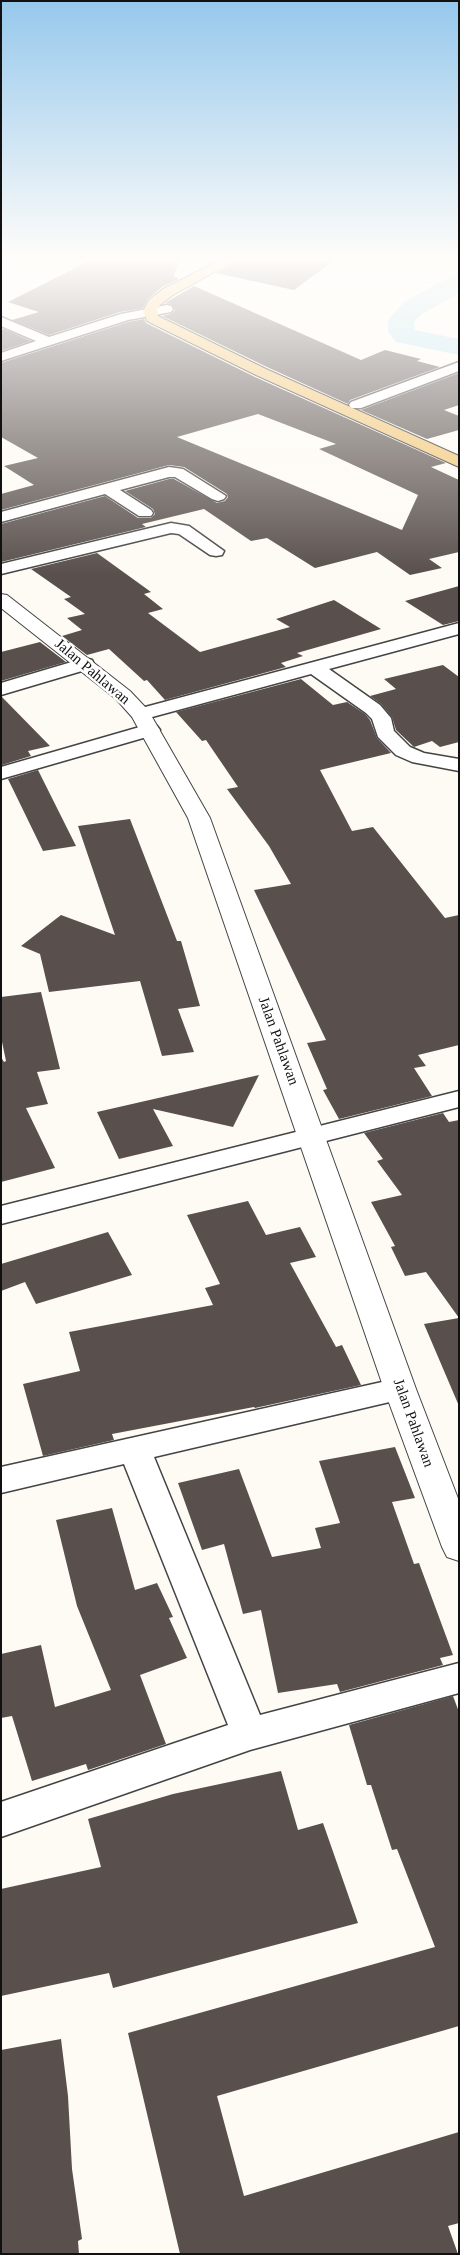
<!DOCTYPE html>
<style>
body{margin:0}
#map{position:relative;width:460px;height:2255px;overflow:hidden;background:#fefbf5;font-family:"Times New Roman",serif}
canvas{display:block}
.frame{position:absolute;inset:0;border:2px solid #111;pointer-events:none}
</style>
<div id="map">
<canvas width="460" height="2255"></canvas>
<div class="frame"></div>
</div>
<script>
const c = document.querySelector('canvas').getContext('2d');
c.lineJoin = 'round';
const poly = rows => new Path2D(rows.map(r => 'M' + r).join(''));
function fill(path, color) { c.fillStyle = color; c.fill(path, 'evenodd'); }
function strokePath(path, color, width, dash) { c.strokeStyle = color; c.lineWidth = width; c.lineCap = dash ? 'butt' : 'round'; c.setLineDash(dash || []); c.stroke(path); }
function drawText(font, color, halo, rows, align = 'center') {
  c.font = font + ' "Times New Roman",serif'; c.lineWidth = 5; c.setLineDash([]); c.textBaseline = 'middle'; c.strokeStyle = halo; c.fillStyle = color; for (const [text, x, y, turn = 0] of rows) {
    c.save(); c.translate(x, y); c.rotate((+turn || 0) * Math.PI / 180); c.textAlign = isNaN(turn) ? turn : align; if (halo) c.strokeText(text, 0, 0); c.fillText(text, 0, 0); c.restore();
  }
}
fill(poly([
 [459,274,459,293,422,314,414,322,415,330,459,339,459,355,396,342,388,332,388,321,392,315,404,302,450,277,459,274]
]), '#bce5f3');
fill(poly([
 [93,259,179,259,174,276,179,279,162,287,148,299,143,308,120,312,49,335,12,320,39,312,8,302],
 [240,259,336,259,294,290,216,273],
 [194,286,361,360,385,350,421,359,417,361,440,367,350,400,348,404,267,367,162,316,171,314,175,310,171,304,165,303],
 [144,319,146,323,255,377,446,463,431,467,459,480,459,552,429,559,442,568,410,575,377,552,315,568,267,538,251,541,204,509,142,524,146,527,1,562,1,524,105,496,138,518,151,518,155,514,153,509,125,491,169,479,174,479,217,503,225,501,228,497,227,494,184,467,169,465,1,510,1,494,34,485,4,466,38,458,1,437,1,363,128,322],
 [258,414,336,444,319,449,418,495,402,530,177,437],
 [4,329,31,341,1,351,1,330],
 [459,373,459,405,444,410,459,416,459,430,427,439,361,410],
 [97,553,151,592,144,594,163,609,148,613,200,652,290,627,276,619,334,600,381,629,297,653,303,656,281,663,286,667,165,700,147,680,144,681,109,649,87,655,62,636,82,630,67,618,85,614,64,599,71,597,31,569],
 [459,586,459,621,443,625,405,601],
 [40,642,66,662,1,681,1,652],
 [443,665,459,677,459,742,440,747,432,741,414,747,396,730,392,717,381,704,370,696,396,689,384,679],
 [301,679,333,705,347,702,365,714,370,720,377,738,391,753,320,770,352,831,373,827,445,918,459,915,459,1045,418,1055,426,1066,414,1068,432,1096,339,1119,323,1090,327,1089,307,1043,326,1040,254,890,291,884,269,846,227,789,238,787,206,740,202,741,176,712],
 [1,697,2,697,50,746,28,751,31,756,2,765],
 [38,770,76,846,43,851,8,779],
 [130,819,177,941,181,941,200,1006,178,1009,194,1052,162,1056,140,981,49,992,40,954,21,946,61,915,115,935,78,826],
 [41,992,60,1069,37,1072,48,1104,26,1108,55,1168,1,1182,1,1057,4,1062,6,1061,1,1037,1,997],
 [259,1075,233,1127,153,1109,173,1146,119,1159,97,1112],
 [443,1113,449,1122,459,1120,459,1406,424,1324,459,1318,426,1272,405,1276,391,1247,395,1246,371,1202,402,1195,377,1161,383,1159,364,1133],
 [248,1201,266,1235,300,1227,316,1257,290,1263,336,1347,342,1345,361,1385,255,1408,254,1407,112,1434,114,1440,43,1456,23,1384,80,1371,69,1332,213,1305,205,1288,220,1284,187,1215],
 [108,1232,132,1275,36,1304,25,1282,1,1291,1,1264],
 [395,1447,415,1498,392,1502,414,1564,419,1563,453,1655,440,1658,443,1665,340,1692,337,1684,278,1693,261,1610,243,1614,224,1544,202,1550,178,1483,239,1469,272,1557,321,1548,315,1528,340,1523,319,1461],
 [112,1508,135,1590,157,1583,173,1617,169,1618,187,1658,140,1675,166,1744,88,1770,86,1764,32,1781,12,1716,1,1718,1,1654,41,1645,55,1707,111,1690,77,1606,56,1520],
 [453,1696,459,1712,459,2026,217,2096,244,2196,459,2132,459,2223,448,2226,458,2254,180,2254,128,2033,435,1947,397,1849,392,1850,371,1785,367,1785,349,1725],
 [281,1771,298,1830,323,1823,358,1923,113,1988,109,1973,1,1996,1,1889,101,1867,88,1819,173,1794],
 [61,2039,68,2096,72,2169,82,2239,78,2241,79,2254,1,2254,1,2050]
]), '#59504d');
const minor = poly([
 [167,305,171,306,173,309,171,312,128,320,1,361,1,353,36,341,1,326,1,317,49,337,121,314,167,305],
 [459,362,459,371,361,408,351,408,349,405,351,402,459,362],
 [169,467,183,469,226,496,224,499,218,501,212,499,175,477,169,477,120,490,151,510,153,513,151,516,139,516,105,494,1,522,1,512,169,467],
 [171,523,189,526,224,551,222,555,216,556,210,555,179,534,171,533,1,574,1,564,171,523],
 [459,623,459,634,329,669,380,705,391,718,394,731,410,747,424,753,459,759,459,771,412,762,396,755,378,737,372,719,366,713,311,674,141,720,134,718,131,714,134,710,459,623],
 [85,658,92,660,94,664,92,668,1,695,1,683,85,658],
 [150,724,157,726,160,730,157,734,1,779,1,767,150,724],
 [459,1091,459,1107,1,1224,1,1206,459,1091],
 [400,1378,411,1381,415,1389,411,1397,154,1457,260,1715,459,1663,459,1693,250,1750,1,1837,1,1802,228,1725,124,1464,1,1493,1,1467,400,1378]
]);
const tertiary = poly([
 [1,594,7,595,130,691,148,710,210,818,416,1389,459,1501,459,1561,447,1557,442,1547,384,1389,188,818,132,717,116,699,1,608,1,594]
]);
const primary = poly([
 [222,259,238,259,173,295,160,305,157,311,158,316,266,369,459,456,459,467,256,375,147,321,143,311,149,300,163,289,222,259]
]);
strokePath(minor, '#444', 3);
strokePath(tertiary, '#444', 2);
strokePath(primary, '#222', 2);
fill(minor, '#fff');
fill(tertiary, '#fff');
fill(primary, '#f1c472');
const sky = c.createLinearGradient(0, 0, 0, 575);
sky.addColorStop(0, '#96c8ec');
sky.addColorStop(0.45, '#fffdfa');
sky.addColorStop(1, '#fffdfa00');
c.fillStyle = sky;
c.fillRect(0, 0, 460, 575);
drawText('15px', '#111', '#fff', [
 ["Jalan Pahlawan",92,672,40],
 ["Jalan Pahlawan",278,1041,70],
 ["Jalan Pahlawan",413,1423,70]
]);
</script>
